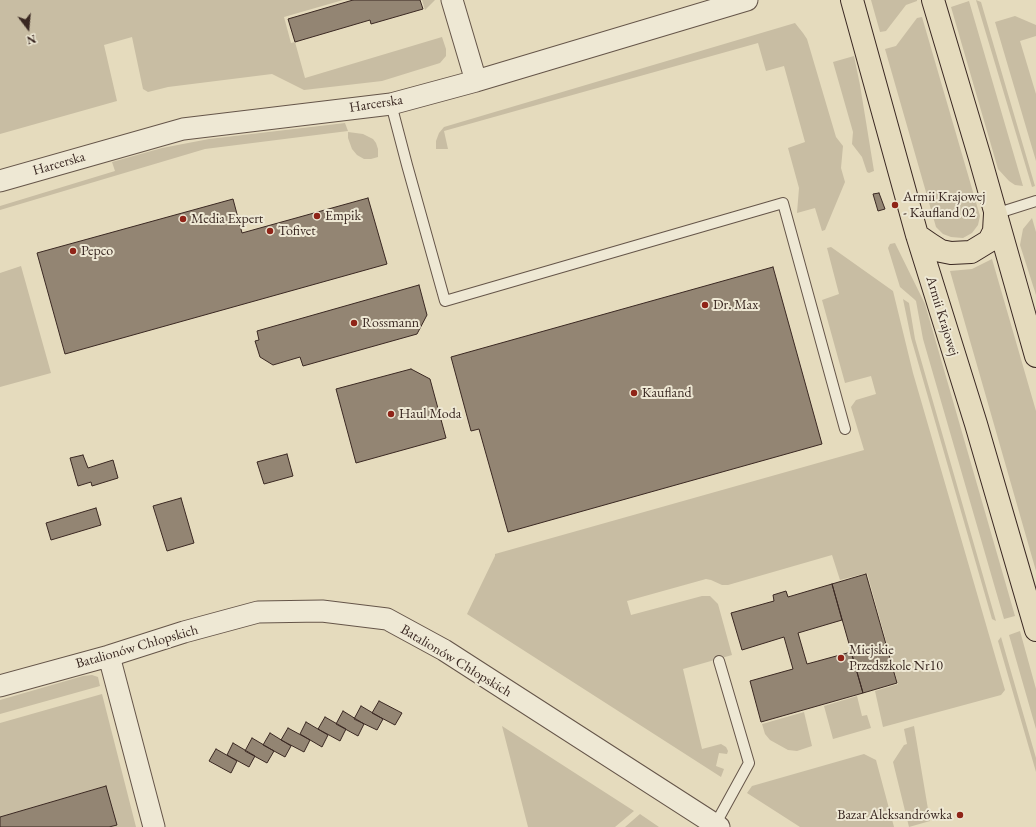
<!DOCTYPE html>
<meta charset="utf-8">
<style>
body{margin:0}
#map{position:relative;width:1036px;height:827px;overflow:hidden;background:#e5dbbd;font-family:"EB Garamond",serif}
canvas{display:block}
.north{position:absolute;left:8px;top:8px;width:40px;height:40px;-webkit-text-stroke:3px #eee8d4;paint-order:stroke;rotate:164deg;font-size:11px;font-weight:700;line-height:16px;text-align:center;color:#3a2822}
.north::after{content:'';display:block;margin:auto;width:14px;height:18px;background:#3a2822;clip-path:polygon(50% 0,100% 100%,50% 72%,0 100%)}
</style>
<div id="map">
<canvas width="1036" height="827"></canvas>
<div class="north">N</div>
</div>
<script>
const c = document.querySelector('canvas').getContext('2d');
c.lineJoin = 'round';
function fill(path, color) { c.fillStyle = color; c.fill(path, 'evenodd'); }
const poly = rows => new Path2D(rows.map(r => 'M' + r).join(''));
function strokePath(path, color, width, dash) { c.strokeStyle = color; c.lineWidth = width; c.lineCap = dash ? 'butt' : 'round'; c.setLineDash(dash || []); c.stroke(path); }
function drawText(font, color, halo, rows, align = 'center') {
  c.font = font + ' "EB Garamond",serif'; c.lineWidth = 4; c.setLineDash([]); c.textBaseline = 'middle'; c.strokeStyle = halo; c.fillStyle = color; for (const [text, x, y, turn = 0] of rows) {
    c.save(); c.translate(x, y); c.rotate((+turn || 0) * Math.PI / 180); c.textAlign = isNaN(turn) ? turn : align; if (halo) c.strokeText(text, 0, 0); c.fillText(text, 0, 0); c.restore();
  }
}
fill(poly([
 [0,0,343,0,284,17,291,43,295,42,305,78,442,37,446,49,446,56,440,63,382,81,304,90,272,74,168,87,148,92,143,89,132,37,104,45,117,101,0,134],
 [422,0,435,0,425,10],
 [871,0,917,0,917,1,906,5,886,31,880,32],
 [976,0,981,2,1035,186,1032,187],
 [969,1,1023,186,1015,185,1009,181,998,169,951,7],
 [1015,16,1036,25,1036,36,1020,41,1036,94,1036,161,995,22],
 [922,17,980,216,978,225,972,233,963,238,951,237,943,234,936,227,885,49,896,46,917,18],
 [795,23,803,33,807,39,836,137,843,146,841,168,845,182,825,230,822,231,815,208,797,213,799,188,788,148,805,142,784,66,766,71,758,43,444,131,448,149,436,149,436,141,439,133,444,127],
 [854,56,860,85,874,171,869,173,867,172,862,157,852,144,853,132,833,62],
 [345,123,348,131,205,149,0,210,0,206,115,171,112,162,162,148,209,139],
 [348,132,363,134,373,139,376,143,378,149,378,157,371,159,364,159,357,155,352,149,348,138],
 [1032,218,1036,232,1036,295,1020,245,1023,229],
 [895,243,925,304,1015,616,1004,619,923,339,916,301,914,299,900,287,888,248,890,244],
 [831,247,893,291,913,373,1005,690,1001,695,883,727,875,691,898,684,867,573,840,580,832,555,728,585,722,585,711,580,706,579,627,601,631,615,702,596,710,596,718,604,732,655,683,669,702,749,721,744,726,747,728,751,727,754,719,753,716,766,724,769,721,777,467,614,495,556,495,554,864,450,851,407,856,400,876,394,871,376,845,383,822,300,839,294,827,248],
 [992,259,1036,411,1036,571,950,271,972,269],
 [21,266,51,373,0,387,0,273],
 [903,299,909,303,915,339,996,621,992,619,911,338],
 [1020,631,1036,689,1036,729,1009,635],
 [1001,637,1036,758,1036,772,998,641],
 [92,675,98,677,100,686,0,714,0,700,83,676],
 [102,694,136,827,109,827,117,825,105,786,0,817,0,723],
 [857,696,862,716,867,715,871,728,833,739,824,706],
 [804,712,812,746,797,751,788,750,770,740,765,734,762,724],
 [502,726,634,811,615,827,528,827],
 [914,726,930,821,909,827,893,762,904,745,907,744,904,729],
 [864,754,876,760,894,827,800,827,747,793,752,786],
 [640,814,659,827,625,827]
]), '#c8bda3');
const building = poly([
 [353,0,420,0,423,9,371,24,370,20,295,42,288,19,353,0],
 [879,193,885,209,878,211,873,194,879,193],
 [368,198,387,264,65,354,37,253,233,199,242,233,368,198],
 [773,267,822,444,508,532,479,429,471,431,451,357,773,267],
 [419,285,427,315,417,334,303,366,300,357,273,365,260,357,255,341,259,340,257,331,419,285],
 [411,369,430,379,446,438,356,463,336,389,411,369],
 [287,454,293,476,264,484,257,462,287,454],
 [83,455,88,468,113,460,118,478,92,486,91,482,78,486,70,458,83,455],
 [181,498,194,543,167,551,153,506,181,498],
 [96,508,101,525,51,540,46,523,96,508],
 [866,574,897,683,863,693,832,584,866,574],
 [832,584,842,620,798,633,807,664,851,652,863,693,761,722,750,681,793,669,784,637,742,650,731,613,774,601,773,595,786,591,788,597,832,584],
 [379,701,402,713,395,725,372,713,379,701],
 [361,706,383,719,377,730,354,719,361,706],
 [343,711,364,724,358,736,336,724,343,711],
 [325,717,346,729,340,741,318,729,325,717],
 [306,722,328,735,322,747,300,734,306,722],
 [288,728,310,740,304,752,281,740,288,728],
 [270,733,291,746,285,757,263,745,270,733],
 [252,738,274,751,267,763,245,751,252,738],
 [233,743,255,756,249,767,227,755,233,743],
 [216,749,237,761,231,773,209,761,216,749],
 [106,786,117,825,109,827,0,827,0,817,106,786]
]);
fill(building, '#938573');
strokePath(building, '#3a2822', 1);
const service = poly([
 [391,104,407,165,445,301,783,203,845,429],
 [995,214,1036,201],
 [715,825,749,763,719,661]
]);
const minor = poly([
 [452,0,476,81],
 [0,181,183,129,391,104,476,81,747,0],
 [109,656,154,827],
 [0,686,109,656,184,632,258,612,322,611,387,619,444,650,719,827]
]);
const primary = poly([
 [852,0,917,235,976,424,1036,630],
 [933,0,980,158,1036,356],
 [917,235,930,244,941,251,951,253,971,252,989,241,994,231,995,214]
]);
strokePath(service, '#655549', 12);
strokePath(minor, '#655549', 23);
strokePath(primary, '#3a2822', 24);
strokePath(service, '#eee8d4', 10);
strokePath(minor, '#eee8d4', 21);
strokePath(primary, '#e5dbbd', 22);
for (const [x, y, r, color] of [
 [895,205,4,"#8f2418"],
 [317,216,4,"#8f2418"],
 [183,219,4,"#8f2418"],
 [270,231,4,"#8f2418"],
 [73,251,4,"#8f2418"],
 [705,305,4,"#8f2418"],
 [354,323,4,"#8f2418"],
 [634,393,4,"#8f2418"],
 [391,414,4,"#8f2418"],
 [841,658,4,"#8f2418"],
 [960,815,4,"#8f2418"]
]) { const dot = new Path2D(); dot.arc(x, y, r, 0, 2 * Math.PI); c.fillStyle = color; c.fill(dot); strokePath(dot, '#eee8d4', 1.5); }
drawText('14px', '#3a2822', '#eee8d4', [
 ["Harcerska",376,104,-9],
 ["Harcerska",59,164,-16],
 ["Armii Krajowej",942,316,73],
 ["Batalionów Chłopskich",137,647,-16],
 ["Batalionów Chłopskich",456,661,31]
]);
drawText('14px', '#3a2822', '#eee8d4', [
 ["Armii Krajowej",903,197],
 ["- Kaufland 02",903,213],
 ["Empik",325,216],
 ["Media Expert",191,219],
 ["Tofivet",278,231],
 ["Pepco",81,251],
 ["Dr. Max",713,305],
 ["Rossmann",362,323],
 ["Kaufland",642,393],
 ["Haul Moda",399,414],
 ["Miejskie",849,650],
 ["Przedszkole Nr10",849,666],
 ["Bazar Aleksandrówka",952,815,"right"]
], 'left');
</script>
